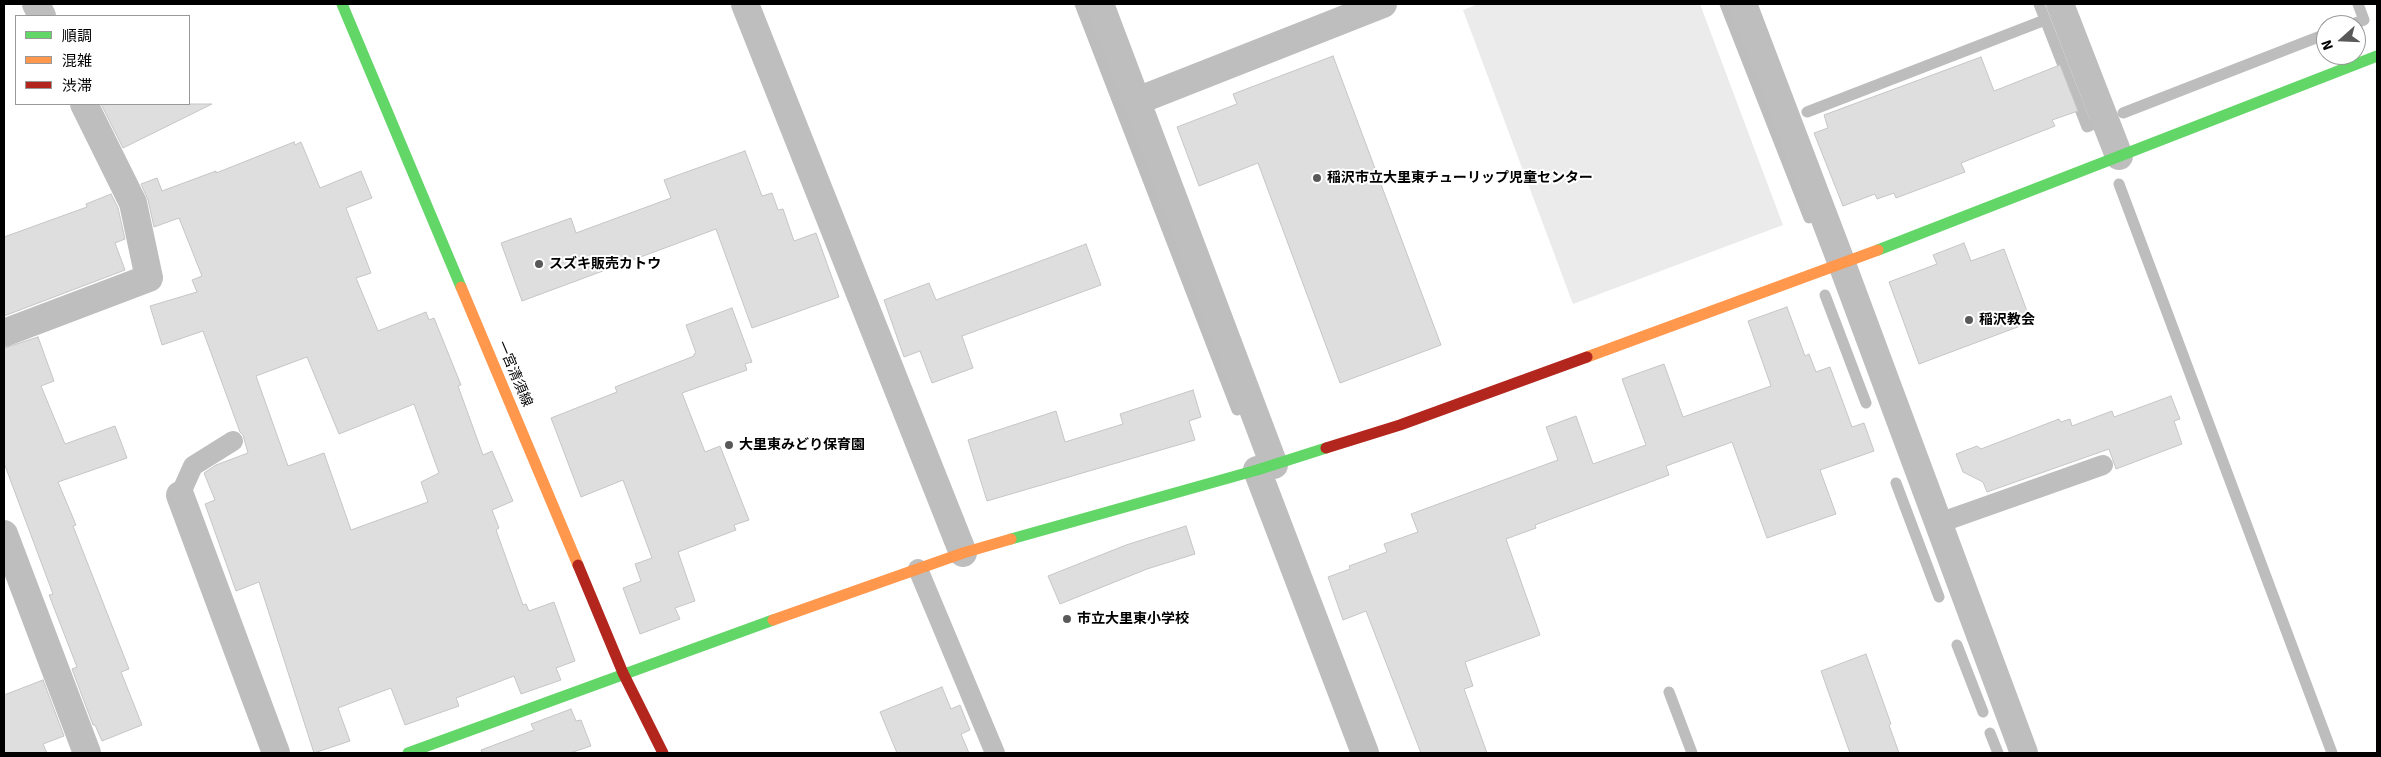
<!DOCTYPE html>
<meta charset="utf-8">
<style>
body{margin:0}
#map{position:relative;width:2381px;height:757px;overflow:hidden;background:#fff;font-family:Signika,"Noto Sans JP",sans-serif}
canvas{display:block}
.frame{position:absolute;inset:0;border:5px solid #000;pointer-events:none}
.legend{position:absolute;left:15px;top:15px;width:175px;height:90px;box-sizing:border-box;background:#fff;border:1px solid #999;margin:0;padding:6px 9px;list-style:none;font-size:15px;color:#000}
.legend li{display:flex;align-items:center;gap:10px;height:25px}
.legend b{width:25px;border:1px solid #999}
.north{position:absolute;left:2316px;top:15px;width:50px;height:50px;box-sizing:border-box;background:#fff;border:1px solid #999;border-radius:50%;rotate:250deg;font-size:14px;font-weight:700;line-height:20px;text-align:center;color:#000}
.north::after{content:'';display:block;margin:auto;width:18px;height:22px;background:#595959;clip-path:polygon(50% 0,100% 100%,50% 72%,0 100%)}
</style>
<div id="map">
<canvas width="2381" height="757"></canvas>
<div class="frame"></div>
<ul class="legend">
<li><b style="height:6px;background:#63d668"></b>順調</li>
<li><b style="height:6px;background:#ff974d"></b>混雑</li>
<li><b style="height:6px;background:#b3261e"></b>渋滞</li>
</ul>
<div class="north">N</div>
</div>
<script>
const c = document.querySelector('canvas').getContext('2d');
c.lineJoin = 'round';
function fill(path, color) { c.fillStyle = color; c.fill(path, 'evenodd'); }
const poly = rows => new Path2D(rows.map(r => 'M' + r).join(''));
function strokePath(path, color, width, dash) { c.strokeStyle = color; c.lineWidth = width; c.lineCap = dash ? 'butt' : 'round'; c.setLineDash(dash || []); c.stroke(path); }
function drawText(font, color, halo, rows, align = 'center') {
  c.font = font + ' Signika,"Noto Sans JP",sans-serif'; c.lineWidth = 4; c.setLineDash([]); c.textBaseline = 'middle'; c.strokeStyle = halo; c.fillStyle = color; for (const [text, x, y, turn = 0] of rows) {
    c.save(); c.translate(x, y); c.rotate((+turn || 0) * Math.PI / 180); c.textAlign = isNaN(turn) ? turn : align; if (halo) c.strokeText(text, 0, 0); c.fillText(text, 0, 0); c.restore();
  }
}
fill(poly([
 [1478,4,1700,4,1783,225,1573,304,1463,10]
]), '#ebebeb');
strokePath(poly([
 [1080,4,1237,410],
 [1725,4,1809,218],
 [2039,4,2087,127,2096,123],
 [2350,25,2364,20,2358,4],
 [1807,112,2045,20],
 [2123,113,2326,34],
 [2119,184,2332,753],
 [1825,295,1866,403],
 [1896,483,1939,597],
 [1957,645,1983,712],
 [1669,692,1692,753],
 [1990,733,1998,753]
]), '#bdbdbd', 11);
const building = poly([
 [1333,56,1441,345,1340,383,1258,163,1199,186,1177,127,1237,104,1233,94,1333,56],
 [1981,57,1994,91,2060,65,2078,111,2052,120,2055,126,1961,163,1965,172,1896,198,1894,193,1877,199,1875,194,1843,206,1814,133,1828,128,1824,115,1981,57],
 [101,104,212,104,123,148,101,104],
 [294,142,295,145,301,142,320,188,361,171,372,198,346,208,371,273,356,278,378,331,426,312,429,320,434,318,461,385,458,386,483,455,492,451,513,501,492,510,499,528,496,530,523,605,526,604,529,611,554,602,575,661,556,668,561,680,521,694,514,676,456,698,459,706,405,725,391,688,338,708,350,741,314,753,259,582,236,591,205,504,215,500,204,473,216,465,248,453,243,435,240,432,203,331,162,345,150,306,197,292,192,280,202,276,179,218,154,227,148,200,141,184,157,178,162,191,216,171,216,173,294,142],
 [307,357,339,434,414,404,439,473,421,482,428,502,351,530,324,453,288,466,256,376,307,357],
 [745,151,762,196,772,193,778,210,783,209,794,241,816,233,839,297,752,328,716,229,522,301,501,243,571,218,576,233,671,198,664,180,745,151],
 [111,194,118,208,125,239,115,243,125,270,4,316,4,237,87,207,86,204,111,194],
 [1964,243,1971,261,2004,249,2031,322,1919,364,1889,282,1937,264,1933,255,1964,243],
 [1086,244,1101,285,962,336,973,368,932,383,920,351,904,357,884,300,929,283,936,300,1086,244],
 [1787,307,1805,356,1809,354,1816,372,1830,367,1852,427,1864,423,1874,451,1820,470,1836,514,1767,538,1732,442,1666,466,1669,475,1535,525,1536,528,1506,539,1540,635,1465,662,1473,686,1464,689,1487,753,1421,753,1366,611,1343,620,1328,577,1350,569,1349,566,1387,552,1384,544,1418,532,1411,514,1558,460,1546,427,1576,416,1593,464,1646,445,1622,379,1664,364,1683,417,1771,386,1748,321,1787,307],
 [732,308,752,362,745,364,747,370,682,393,705,452,720,446,749,520,734,525,736,530,678,552,695,601,675,608,680,619,640,634,623,588,641,581,635,564,652,558,623,480,581,497,551,418,617,392,615,387,694,356,694,354,696,353,686,325,732,308],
 [38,337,54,381,41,386,65,444,115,426,127,458,58,482,76,525,73,526,129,669,121,672,142,725,102,741,95,725,93,725,72,669,77,667,49,595,53,594,4,463,4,348,38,337],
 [1193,390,1201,417,1189,421,1195,440,987,501,968,440,1056,411,1065,442,1123,424,1120,414,1193,390],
 [2171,396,2180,419,2174,421,2182,444,2116,469,2109,449,1987,492,1983,482,1963,472,1956,454,1977,446,1981,449,2059,419,2061,422,2070,419,2072,426,2112,411,2114,417,2171,396],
 [1186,526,1195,554,1147,569,1060,604,1048,576,1126,545,1186,526],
 [1866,654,1891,724,1889,725,1899,753,1850,753,1821,671,1866,654],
 [43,680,64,736,43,744,47,753,4,753,4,695,43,680],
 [942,687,951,709,960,705,970,730,961,734,969,753,897,753,880,712,942,687],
 [571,709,576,721,581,720,591,746,570,753,482,753,481,750,534,730,531,724,571,709]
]);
fill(building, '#dedede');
strokePath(building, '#c6c6c6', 1);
strokePath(poly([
 [180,495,193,466,233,441],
 [1939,523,2103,465],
 [918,569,995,753]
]), '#bebebe', 20);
strokePath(poly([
 [36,4,42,16],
 [745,4,963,553],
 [1100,4,1274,465],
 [1743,4,1842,264,2024,753],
 [2060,4,2119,156],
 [1137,101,1383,4],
 [4,333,149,278,133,203,84,104],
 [1257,470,1365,753],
 [180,495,276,753],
 [4,534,87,753]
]), '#bebebe', 28);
strokePath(poly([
 [342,4,461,287],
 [1878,250,2377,56],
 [1011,539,1257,470,1326,448],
 [408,753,773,620]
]), '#63d668', 11);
strokePath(poly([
 [461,287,578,565],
 [1587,357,1878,250],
 [773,620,963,553,1011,539]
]), '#ff974d', 11);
strokePath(poly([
 [1326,448,1400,425,1587,357],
 [578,565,623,673,663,753]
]), '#b3261e', 11);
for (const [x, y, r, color] of [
 [1317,178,5,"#595959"],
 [539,264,5,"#595959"],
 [1969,320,5,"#595959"],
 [729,445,5,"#595959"],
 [1067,619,5,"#595959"]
]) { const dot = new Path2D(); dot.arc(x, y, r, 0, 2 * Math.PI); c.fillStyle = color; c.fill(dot); strokePath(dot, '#fff', 2); }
drawText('bold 14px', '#000', '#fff', [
 ["稲沢市立大里東チューリップ児童センター",1327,178],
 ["スズキ販売カトウ",549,264],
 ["稲沢教会",1979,320],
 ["大里東みどり保育園",739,445],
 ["市立大里東小学校",1077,619]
], 'left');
drawText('14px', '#000', '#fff', [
 ["一宮清須線",514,374,67]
]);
</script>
